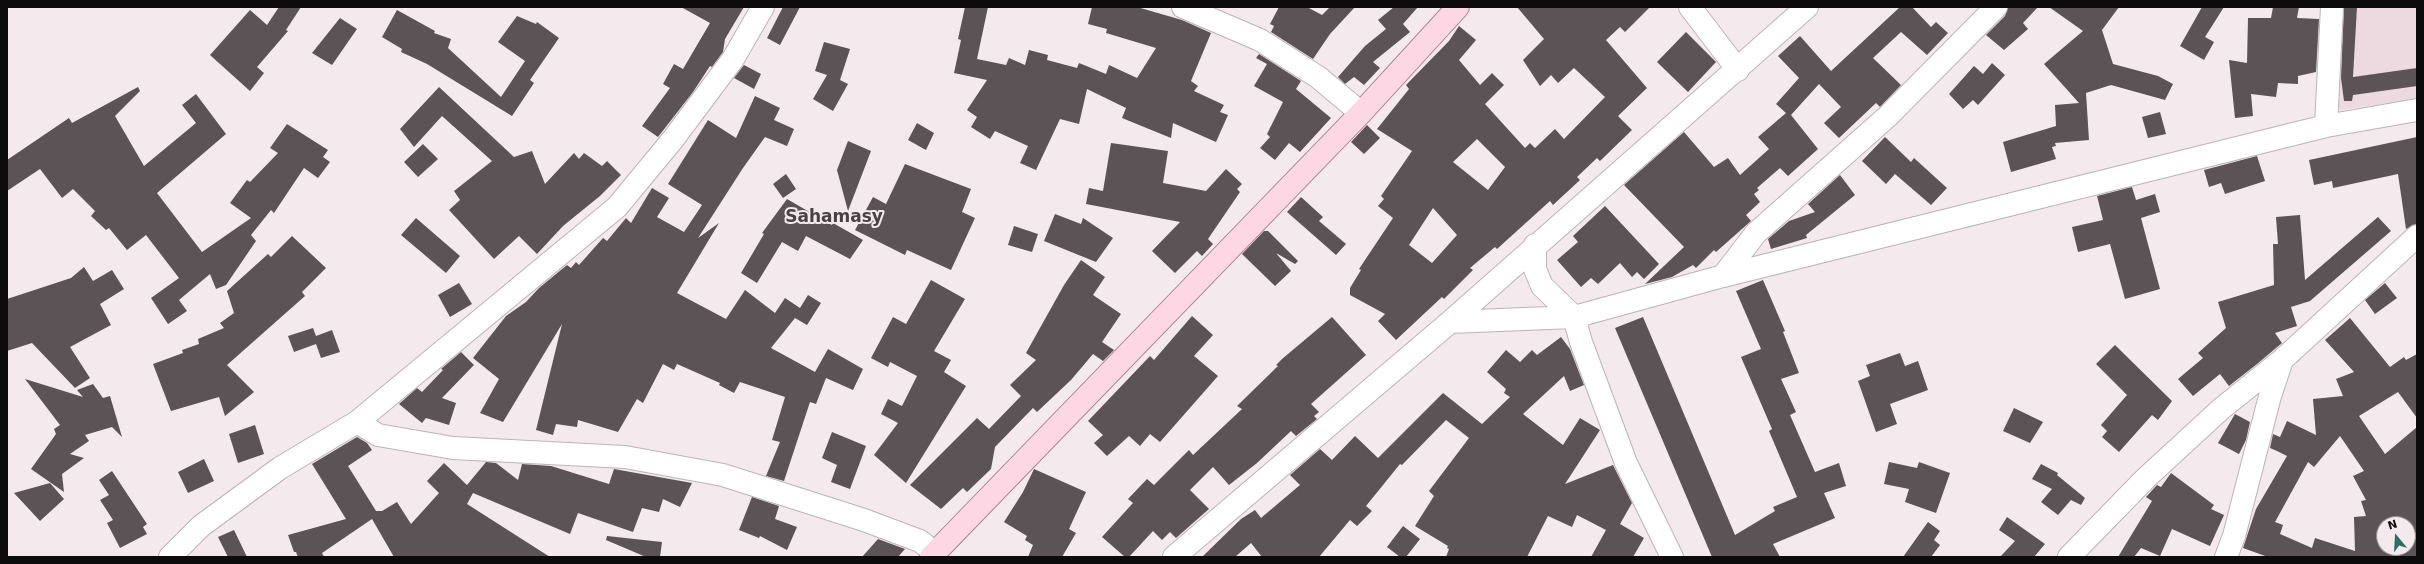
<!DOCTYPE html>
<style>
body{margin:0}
#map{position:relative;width:2424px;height:564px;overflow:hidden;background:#f4e9ed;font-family:"DejaVu Sans",sans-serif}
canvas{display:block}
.frame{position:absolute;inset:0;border:8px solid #0e0b0c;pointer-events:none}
.north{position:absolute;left:2376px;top:516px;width:40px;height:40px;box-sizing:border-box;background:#f4e9ed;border:1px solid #989093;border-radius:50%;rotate:342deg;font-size:11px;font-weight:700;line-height:16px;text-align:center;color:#0e0b0c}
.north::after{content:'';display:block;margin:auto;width:14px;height:18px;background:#2d7062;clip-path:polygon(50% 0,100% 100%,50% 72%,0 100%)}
</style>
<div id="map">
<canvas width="2424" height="564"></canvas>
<div class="frame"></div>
<div class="north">N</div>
</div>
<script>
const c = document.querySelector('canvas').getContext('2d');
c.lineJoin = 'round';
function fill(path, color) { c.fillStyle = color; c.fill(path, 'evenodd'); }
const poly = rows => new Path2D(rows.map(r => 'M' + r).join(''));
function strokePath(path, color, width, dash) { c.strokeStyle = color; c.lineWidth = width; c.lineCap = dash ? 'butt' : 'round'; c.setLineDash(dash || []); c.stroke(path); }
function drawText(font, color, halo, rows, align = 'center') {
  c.font = font + ' "DejaVu Sans",sans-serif'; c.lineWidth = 4; c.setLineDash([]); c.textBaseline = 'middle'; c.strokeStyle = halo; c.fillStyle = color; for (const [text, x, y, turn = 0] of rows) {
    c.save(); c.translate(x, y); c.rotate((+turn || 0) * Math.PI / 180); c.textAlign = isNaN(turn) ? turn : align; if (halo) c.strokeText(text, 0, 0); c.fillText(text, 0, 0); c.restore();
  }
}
fill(poly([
 [2334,7,2417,7,2417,99,2324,112]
]), '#ecdae0');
fill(poly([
 [279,7,301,7,286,30,288,31,257,67,264,73,250,91,210,55,250,10,267,25],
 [681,7,744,7,725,39,723,52,712,67,710,66,693,92,658,137,642,126,670,88,663,84,674,64,683,69,710,23],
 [783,7,800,7,780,45,767,38],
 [965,7,988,7,977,59,1006,65,1009,58,1025,65,1029,50,1048,55,1047,60,1077,68,1079,63,1106,74,1109,65,1137,78,1156,48,1106,33,1107,29,1088,24,1092,7,1137,7,1182,20,1211,33,1191,81,1198,86,1194,91,1224,105,1220,112,1228,115,1216,142,1173,123,1171,138,1122,118,1126,108,1087,89,1079,124,1060,119,1036,170,1020,163,1028,146,995,131,990,139,971,127,977,117,967,110,987,80,954,73,961,40,958,39],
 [1279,7,1307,7,1322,15,1330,7,1355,7,1330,34,1313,59,1271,32,1274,26,1270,24],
 [1394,7,1418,7,1403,24,1410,32,1373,62,1380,68,1364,85,1354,77,1345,84,1338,77,1365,46,1386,29,1378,20],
 [1517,7,1650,7,1625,32,1620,27,1606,40,1647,88,1618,116,1632,130,1600,161,1597,158,1577,177,1580,180,1553,205,1550,201,1497,249,1495,247,1470,268,1473,270,1444,299,1442,297,1396,340,1378,321,1385,314,1350,295,1350,288,1361,270,1359,269,1393,218,1378,206,1384,199,1381,196,1412,151,1377,129,1409,89,1406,85,1449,41,1459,26,1476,40,1459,60,1480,85,1492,73,1504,85,1485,104,1525,148,1530,143,1535,148,1555,129,1564,139,1605,97,1574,68,1558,83,1551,75,1540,86,1523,60,1544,39],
 [1477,139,1505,167,1488,190,1453,162],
 [1433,208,1457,235,1432,263,1409,245],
 [1900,7,1912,7,1931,27,1936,22,1948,33,1927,55,1901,32,1873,58,1901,85,1880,107,1876,103,1839,138,1824,123,1841,107,1819,84,1791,115,1818,149,1788,176,1780,168,1757,188,1759,190,1754,194,1760,202,1746,215,1751,221,1716,252,1714,250,1696,268,1693,265,1672,277,1645,284,1684,247,1624,185,1684,132,1714,167,1728,158,1740,175,1769,149,1758,137,1786,113,1776,104,1799,78,1778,56,1800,36,1831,71],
 [2008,7,2038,7,2023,23,2028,29,2004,50,1986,35,2005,16],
 [2049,7,2119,7,2102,30,2113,64,2158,76,2173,84,2165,100,2111,85,2086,93,2089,140,2055,143,2056,146,2052,147,2056,159,2011,172,2003,142,2056,126,2055,105,2079,103,2044,64,2083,31],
 [2202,7,2224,7,2205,37,2214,42,2204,60,2180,46],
 [2273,7,2299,7,2297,18,2319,19,2316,72,2298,76,2298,84,2278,83,2276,97,2251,94,2253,116,2235,118,2229,60,2247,63,2248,18,2271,18],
 [2344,7,2357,7,2353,77,2417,68,2417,86,2353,95,2352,101,2344,101,2341,78],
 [397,10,435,31,434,33,451,39,448,48,501,97,525,61,498,42,517,16,536,24,537,22,559,38,530,80,534,83,512,116,427,64,401,52,402,49,382,37],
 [340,18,357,29,332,65,312,53],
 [1686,32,1716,62,1688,92,1657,62],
 [824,42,850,49,840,80,848,84,833,111,813,99,827,75,815,71],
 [1259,54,1301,81,1296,89,1331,118,1300,152,1289,143,1275,160,1260,148,1270,137,1267,134,1283,102,1254,86,1267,64,1256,58],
 [1992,63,2005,75,1978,105,1973,100,1963,109,1949,94,1974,66,1983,74],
 [744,65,761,74,754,89,734,78],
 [138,87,140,91,115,116,144,166,196,123,182,105,196,94,226,134,157,193,202,252,251,218,230,203,247,180,250,182,278,153,270,148,287,124,328,150,323,157,330,162,318,178,304,168,274,213,271,210,251,235,256,241,226,285,216,289,210,274,179,300,187,311,168,324,151,298,179,278,146,235,127,250,109,228,106,230,91,216,95,211,73,189,62,198,40,169,7,191,7,160,69,118,72,123],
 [439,87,514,157,532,151,545,184,574,153,579,159,584,153,602,166,607,161,621,175,600,196,563,226,537,254,519,236,494,259,449,210,460,200,454,191,492,161,442,116,414,147,400,129],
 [755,96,780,108,774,120,794,129,787,146,765,137,743,168,698,238,719,223,677,293,726,319,745,290,775,313,785,298,800,308,808,295,821,303,807,325,795,318,771,348,815,372,828,349,863,369,853,390,826,378,816,404,810,402,784,481,766,476,780,442,772,440,785,397,740,382,734,393,719,385,720,383,677,364,674,370,663,364,643,403,637,399,618,432,578,420,577,427,556,424,553,435,536,430,562,324,503,422,480,413,499,379,473,358,506,316,526,302,539,288,567,265,571,268,576,262,579,265,603,238,607,241,626,218,631,223,652,188,669,198,657,217,684,232,702,205,668,184,708,120,736,138],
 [2160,112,2166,134,2148,138,2142,117],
 [917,123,934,133,926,150,908,140],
 [1367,125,1380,138,1364,154,1351,142],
 [1885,137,1911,162,1914,158,1947,188,1931,205,1895,174,1886,184,1862,161],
 [2417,137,2417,224,2406,229,2398,174,2333,188,2332,181,2314,185,2309,160],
 [848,141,871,151,848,211,837,170],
 [1111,143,1168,151,1163,183,1206,191,1226,169,1242,184,1237,189,1240,192,1208,239,1213,244,1202,256,1197,251,1175,273,1152,251,1180,222,1086,204,1089,188,1103,191],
 [423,144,438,159,418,177,404,162],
 [2257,156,2265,181,2225,194,2221,183,2209,187,2204,170],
 [905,164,971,189,962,212,975,218,951,270,907,250,905,255,855,230,873,197,886,204],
 [786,174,796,189,783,198,773,184],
 [1840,175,1855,195,1806,235,1807,238,1771,249,1768,239,1789,221,1815,212,1808,204],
 [2132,187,2136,200,2155,194,2160,212,2141,218,2160,289,2125,299,2110,244,2078,252,2072,227,2103,220,2097,196],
 [1301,197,1323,217,1319,221,1346,244,1336,255,1287,212],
 [787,199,832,225,833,223,863,240,850,259,806,236,798,251,782,242,757,283,741,273,764,234,762,233],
 [1605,206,1659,264,1644,279,1637,272,1632,277,1620,263,1598,284,1591,278,1581,287,1557,260,1578,242,1573,236],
 [1055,214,1081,224,1083,218,1113,238,1096,262,1044,241],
 [2300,215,2305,280,2378,217,2391,231,2310,301,2291,307,2297,326,2275,333,2282,343,2257,364,2229,386,2220,374,2193,396,2178,379,2203,358,2198,353,2226,328,2218,302,2274,285,2273,244,2278,244,2276,217],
 [416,218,460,256,446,273,401,235],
 [1014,226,1038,234,1032,252,1008,245],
 [1264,231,1268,231,1298,261,1295,264,1276,253,1291,271,1275,286,1242,254],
 [292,236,326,268,302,292,305,296,227,365,254,392,225,416,219,397,171,411,153,364,183,353,182,350,199,344,198,339,224,328,220,323,234,313,227,291,268,254,271,257],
 [1081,260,1105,277,1093,295,1121,314,1102,342,1114,350,1103,361,1093,354,1071,380,1037,412,1033,408,995,447,991,469,967,492,963,488,941,509,910,485,977,418,989,429,1021,396,1010,385,1036,360,1026,353,1064,285],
 [84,267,93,281,112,270,124,289,100,304,111,325,70,347,90,378,75,388,32,343,7,351,7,299,71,278],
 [931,280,965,299,934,351,951,360,944,372,966,386,906,483,874,455,898,423,881,414,888,399,902,406,917,376,890,362,888,367,871,358,893,317,906,324],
 [1763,280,1785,331,1783,332,1799,373,1781,379,1796,412,1790,415,1815,472,1839,463,1846,486,1824,493,1835,518,1773,544,1780,557,1712,557,1615,328,1643,317,1735,535,1775,511,1773,507,1797,497,1769,431,1772,429,1741,357,1761,349,1736,291],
 [459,283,472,304,450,317,438,295],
 [2385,283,2397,298,2375,314,2365,300],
 [1192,316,1213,335,1194,356,1218,376,1160,442,1150,434,1140,446,1129,436,1107,456,1094,443,1103,435,1088,421,1150,356,1154,360],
 [1332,317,1366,355,1311,404,1319,412,1314,416,1317,419,1296,436,1291,431,1257,463,1229,485,1213,467,1190,490,1209,509,1176,538,1170,532,1162,540,1153,531,1129,557,1125,557,1102,537,1133,503,1128,499,1147,479,1154,485,1189,450,1193,455,1242,409,1237,406,1278,366,1276,365,1282,359],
 [2350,318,2390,367,2404,357,2406,360,2417,354,2417,418,2398,392,2359,416,2385,454,2417,427,2417,557,2268,557,2243,548,2256,509,2287,456,2277,451,2278,448,2277,451,2270,448,2273,434,2280,437,2287,421,2316,435,2313,399,2343,396,2336,379,2354,372,2325,340],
 [2340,436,2364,471,2353,476,2366,500,2361,501,2366,516,2354,517,2355,551,2315,538,2312,548,2280,534,2283,525,2275,522,2308,462,2314,467],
 [2384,524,2408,524,2408,548,2384,548],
 [313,328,316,336,332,330,340,352,321,358,316,344,294,352,288,336],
 [1561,337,1570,349,1584,385,1570,391,1564,376,1523,414,1563,445,1580,418,1600,430,1565,484,1613,465,1632,503,1620,524,1644,538,1633,557,1591,557,1606,530,1577,515,1572,527,1548,516,1527,557,1446,557,1449,549,1447,548,1448,546,1415,526,1434,496,1429,491,1469,438,1446,420,1402,465,1400,464,1366,506,1372,511,1357,526,1350,520,1319,557,1262,557,1251,543,1235,557,1202,557,1241,519,1255,510,1261,518,1300,485,1290,475,1320,449,1332,460,1355,436,1378,458,1443,393,1482,424,1510,397,1504,393,1506,389,1487,372,1506,350,1520,362,1532,350,1537,355],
 [2115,345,2172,401,2158,420,2152,415,2119,452,2102,437,2107,431,2101,425,2127,395,2096,364],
 [461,352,474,365,442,398,456,403,449,425,426,418,422,423,399,404,417,388,422,392,443,370,441,369],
 [1900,353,1905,366,1918,361,1928,390,1890,404,1897,424,1876,432,1858,381,1870,376,1866,365],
 [25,379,83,397,77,390,93,384,103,398,110,396,122,437,112,427,85,435,89,441,70,454,84,458,62,474,64,492,31,469,56,434,54,429,60,425],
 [2014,408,2043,422,2030,443,2003,431],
 [2235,414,2250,422,2246,440,2239,454,2218,443],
 [255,425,264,454,238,463,229,434],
 [832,432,866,446,850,489,831,482,837,465,822,458],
 [357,437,367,443,372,450,348,466,376,511,382,511,397,502,411,524,439,493,427,481,444,463,467,485,486,462,496,463,518,480,522,464,551,466,609,484,614,469,692,483,680,507,663,499,659,512,642,508,633,532,578,513,570,534,473,493,467,504,550,557,394,557,372,519,322,553,324,557,298,557,296,552,294,552,288,535,346,519,312,464],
 [204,459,214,481,188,493,178,472],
 [1889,462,1917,468,1919,462,1950,473,1936,513,1905,502,1909,489,1884,484],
 [2041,464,2058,473,2057,475,2085,498,2081,505,2071,500,2058,515,2041,502,2052,489,2032,479],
 [1034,469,1086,492,1069,529,1076,533,1062,557,1028,557,1033,545,1025,540,1027,536,1004,522,1023,492],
 [112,471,147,524,143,527,147,534,120,548,107,523,113,520,100,500,109,495,99,480],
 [2171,473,2214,505,2211,509,2224,515,2210,546,2172,529,2160,556,2141,548,2134,557,2118,557,2152,501,2146,497,2157,485,2161,487],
 [50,483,64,499,40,521,14,493],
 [752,497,779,506,775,519,797,527,787,550,760,536,759,538,739,530],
 [2007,517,2045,544,2034,557,2000,557,2015,541,1999,530],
 [1928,522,1940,531,1934,540,1940,545,1931,557,1903,557],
 [1403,526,1420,539,1406,557,1400,557,1387,547],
 [234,530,247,557,228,557,218,537],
 [607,536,662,542,660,557,646,557,606,540],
 [878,539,905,549,898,557,862,557]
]), '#5c5356');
const minor = poly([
 [1183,7,1260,40,1318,77,1361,113],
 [1690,7,1738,70],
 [2326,126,2332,7],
 [1535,245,1535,269,1542,286,1574,317,1581,342,1626,463,1672,557],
 [1723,276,1756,233,1888,116,1996,7],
 [1450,322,1574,317,1723,276,2326,126,2417,110],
 [357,422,378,435,453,448,625,457,723,475,864,520,920,541,935,553],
 [170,557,201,526,280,468,357,422,617,207,674,138,733,59,763,7],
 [1174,557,1450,322,1807,7],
 [2069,557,2146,478,2221,409,2282,360,2417,236],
 [2226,557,2234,536,2270,396,2282,360]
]);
const major = poly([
 [931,557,1361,113,1458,7]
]);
strokePath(minor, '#bdb3b6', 24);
strokePath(major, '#a97f8d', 24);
strokePath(minor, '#fff', 22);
strokePath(major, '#fed7e4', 22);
drawText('bold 17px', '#494144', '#f4e9ed', [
 ["Sahamasy",834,218]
]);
</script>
